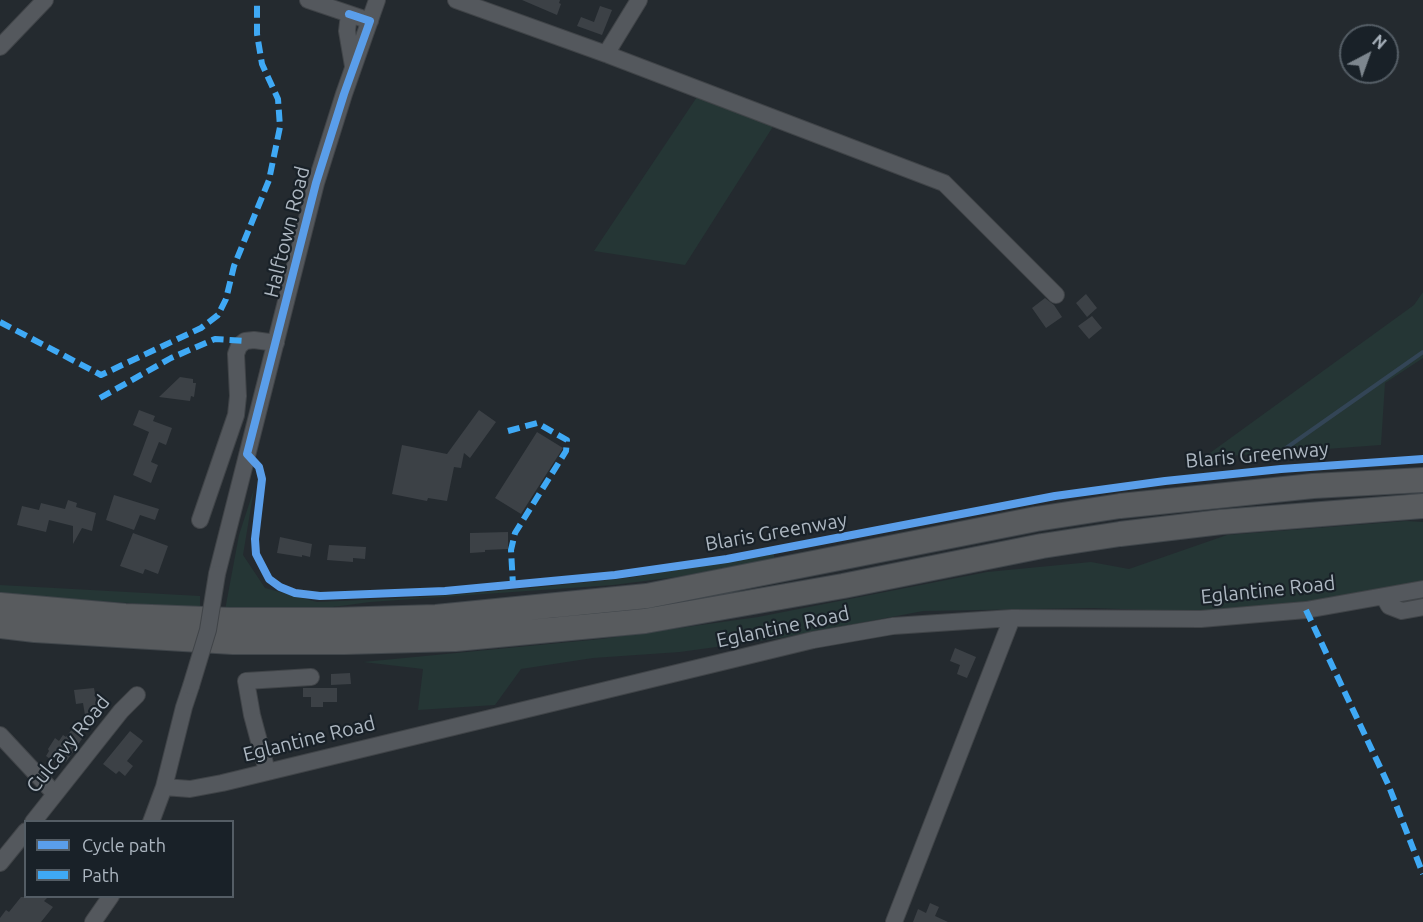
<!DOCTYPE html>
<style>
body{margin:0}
#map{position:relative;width:1423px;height:922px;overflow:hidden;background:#242a2f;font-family:Ubuntu,sans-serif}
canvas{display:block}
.legend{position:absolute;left:24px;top:820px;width:210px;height:78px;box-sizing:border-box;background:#192128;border:2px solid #545d65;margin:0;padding:8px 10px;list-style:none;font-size:18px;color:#adb7c1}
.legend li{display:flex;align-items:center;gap:12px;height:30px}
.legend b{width:30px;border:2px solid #545d65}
.north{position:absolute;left:1339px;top:24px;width:60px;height:60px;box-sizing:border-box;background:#192128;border:2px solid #545d65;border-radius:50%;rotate:41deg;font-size:16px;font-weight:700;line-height:24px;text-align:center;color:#adb7c1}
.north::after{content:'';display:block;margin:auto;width:21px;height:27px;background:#7d868e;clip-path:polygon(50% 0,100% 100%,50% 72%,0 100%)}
</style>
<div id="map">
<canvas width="1423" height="922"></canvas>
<ul class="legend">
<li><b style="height:8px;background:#5a9eea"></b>Cycle path</li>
<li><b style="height:8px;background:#3fa9f5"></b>Path</li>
</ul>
<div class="north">N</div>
</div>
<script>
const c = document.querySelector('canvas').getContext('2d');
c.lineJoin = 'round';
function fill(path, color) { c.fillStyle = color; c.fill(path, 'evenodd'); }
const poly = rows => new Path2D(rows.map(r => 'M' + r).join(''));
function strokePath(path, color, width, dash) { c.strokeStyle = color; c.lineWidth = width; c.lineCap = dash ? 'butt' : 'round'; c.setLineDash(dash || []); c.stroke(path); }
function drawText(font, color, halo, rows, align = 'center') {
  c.font = font + ' Ubuntu,sans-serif'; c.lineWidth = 4.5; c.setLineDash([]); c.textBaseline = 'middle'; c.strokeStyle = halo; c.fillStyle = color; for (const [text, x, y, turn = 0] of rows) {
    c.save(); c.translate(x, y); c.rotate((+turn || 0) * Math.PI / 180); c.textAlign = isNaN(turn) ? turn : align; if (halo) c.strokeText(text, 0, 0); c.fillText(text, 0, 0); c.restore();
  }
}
fill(poly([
 [697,97,774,125,685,265,594,251],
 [1423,292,1423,358,1385,383,1381,445,1203,458,1414,305],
 [254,489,243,555,265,588,317,602,426,597,531,588,628,578,774,554,774,559,676,577,613,585,370,602,304,611,225,610,239,535],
 [1406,521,1423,522,1423,586,1300,604,1205,612,1092,608,923,611,781,638,680,652,593,658,521,669,495,705,418,710,423,669,363,662,601,639,758,617,987,572,1091,562,1129,569,1227,535],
 [0,585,200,596,200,608,0,594]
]), '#253635');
strokePath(poly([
 [1269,460,1423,352]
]), '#334556', 4);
fill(poly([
 [522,0,560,0,559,3,561,4,557,15],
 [600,6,612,10,602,35,577,26,581,17,594,22],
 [1086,294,1097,308,1087,317,1076,303],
 [1045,298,1054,305,1062,317,1046,328,1032,308],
 [1092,316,1102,328,1089,339,1078,326],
 [180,377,193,379,193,383,196,383,194,397,191,396,190,401,159,397],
 [139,410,155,416,153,421,172,428,166,445,159,442,151,462,158,465,151,483,133,475,149,432,133,425],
 [479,410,496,422,470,458,464,453,461,468,454,467,447,501,428,498,427,501,392,494,402,445,447,454],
 [537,432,563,448,521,514,495,498],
 [114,495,159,509,155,520,140,515,134,530,106,520],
 [68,500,77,503,76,507,96,513,92,531,82,528,73,544,73,526,49,520,46,532,17,525,22,506,39,510,41,503,65,509],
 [508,532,508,549,485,550,485,552,470,553,470,533],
 [133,533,168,546,158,574,145,569,143,574,120,566],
 [280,537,312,544,310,557,302,555,302,557,277,553],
 [329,545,366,547,365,559,353,558,353,562,327,560],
 [955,648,976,657,967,678,957,674,960,665,950,661],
 [350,673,351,684,331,685,331,674],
 [94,688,98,712,95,712,96,720,86,721,83,703,76,704,74,690],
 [303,688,337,688,337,702,323,702,323,707,311,707,311,697,303,697],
 [73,728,84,736,66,762,63,761,60,766,46,756,49,751,48,749,55,738,59,741,63,735,66,737],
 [130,731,143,741,127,761,133,766,125,776,119,771,116,774,103,764],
 [21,897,48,897,44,901,53,907,41,922,0,922,0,918,6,910,9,912],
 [930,903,939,907,935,916,948,922,913,922,918,909,926,913]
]), '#3c4146');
const minor = poly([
 [308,0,370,21],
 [456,0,606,54,944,183,1056,295],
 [349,14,347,31,353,66],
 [0,47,45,0],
 [606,54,639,0],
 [200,520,236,415,238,396,236,354,239,346,245,341,254,340,276,343],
 [217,574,316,183,344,94,377,0],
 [1384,597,1389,606,1402,611,1423,607],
 [0,735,55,794],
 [267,771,252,715,246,681,311,677],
 [164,787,190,789,222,783,813,640,893,626,1012,618,1201,619,1306,610,1423,589],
 [33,822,121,711,137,695],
 [151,822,164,787,184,707,191,686],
 [0,863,26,831],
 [93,922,111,896],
 [894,922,1012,618]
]);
const highway = poly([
 [0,605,125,616,230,620,334,620,436,617,647,596,1036,519,1120,506,1313,486,1423,480],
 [0,626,35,630,233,642,345,642,455,639,645,621,843,586,1042,546,1120,534,1221,522,1423,506]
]);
strokePath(minor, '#404448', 18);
strokePath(highway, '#40464b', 26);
strokePath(minor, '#54585d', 16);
strokePath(highway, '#585b5e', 24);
const minorBridge = poly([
 [191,686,208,630,217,574]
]);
strokePath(minorBridge, '#404448', 18, []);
strokePath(minorBridge, '#54585d', 16);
strokePath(poly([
 [0,322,101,375,201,328,218,315,226,299,234,266,269,180,280,127,278,99,262,64,257,34,257,0],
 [100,398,171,358,215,339,245,341],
 [508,431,537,423,567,440,566,451,515,533,511,550,513,585],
 [1306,610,1388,784,1423,874]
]), '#3fa9f5', 6, [12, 6]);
strokePath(poly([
 [349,14,370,21,344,94,316,183,247,454,259,467,262,479,255,539,256,554,269,579,280,587,295,593,320,596,445,591,615,575,727,559,1055,496,1165,481,1281,469,1423,459]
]), '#5a9eea', 8);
drawText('20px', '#adb7c1', '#192128', [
 ["Halftown Road",287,232,-76],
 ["Blaris Greenway",1257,455,-5],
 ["Blaris Greenway",776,532,-10],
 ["Eglantine Road",1268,590,-6],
 ["Eglantine Road",783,627,-12],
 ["Eglantine Road",309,739,-14],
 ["Culcavy Road",68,744,-51]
]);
</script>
